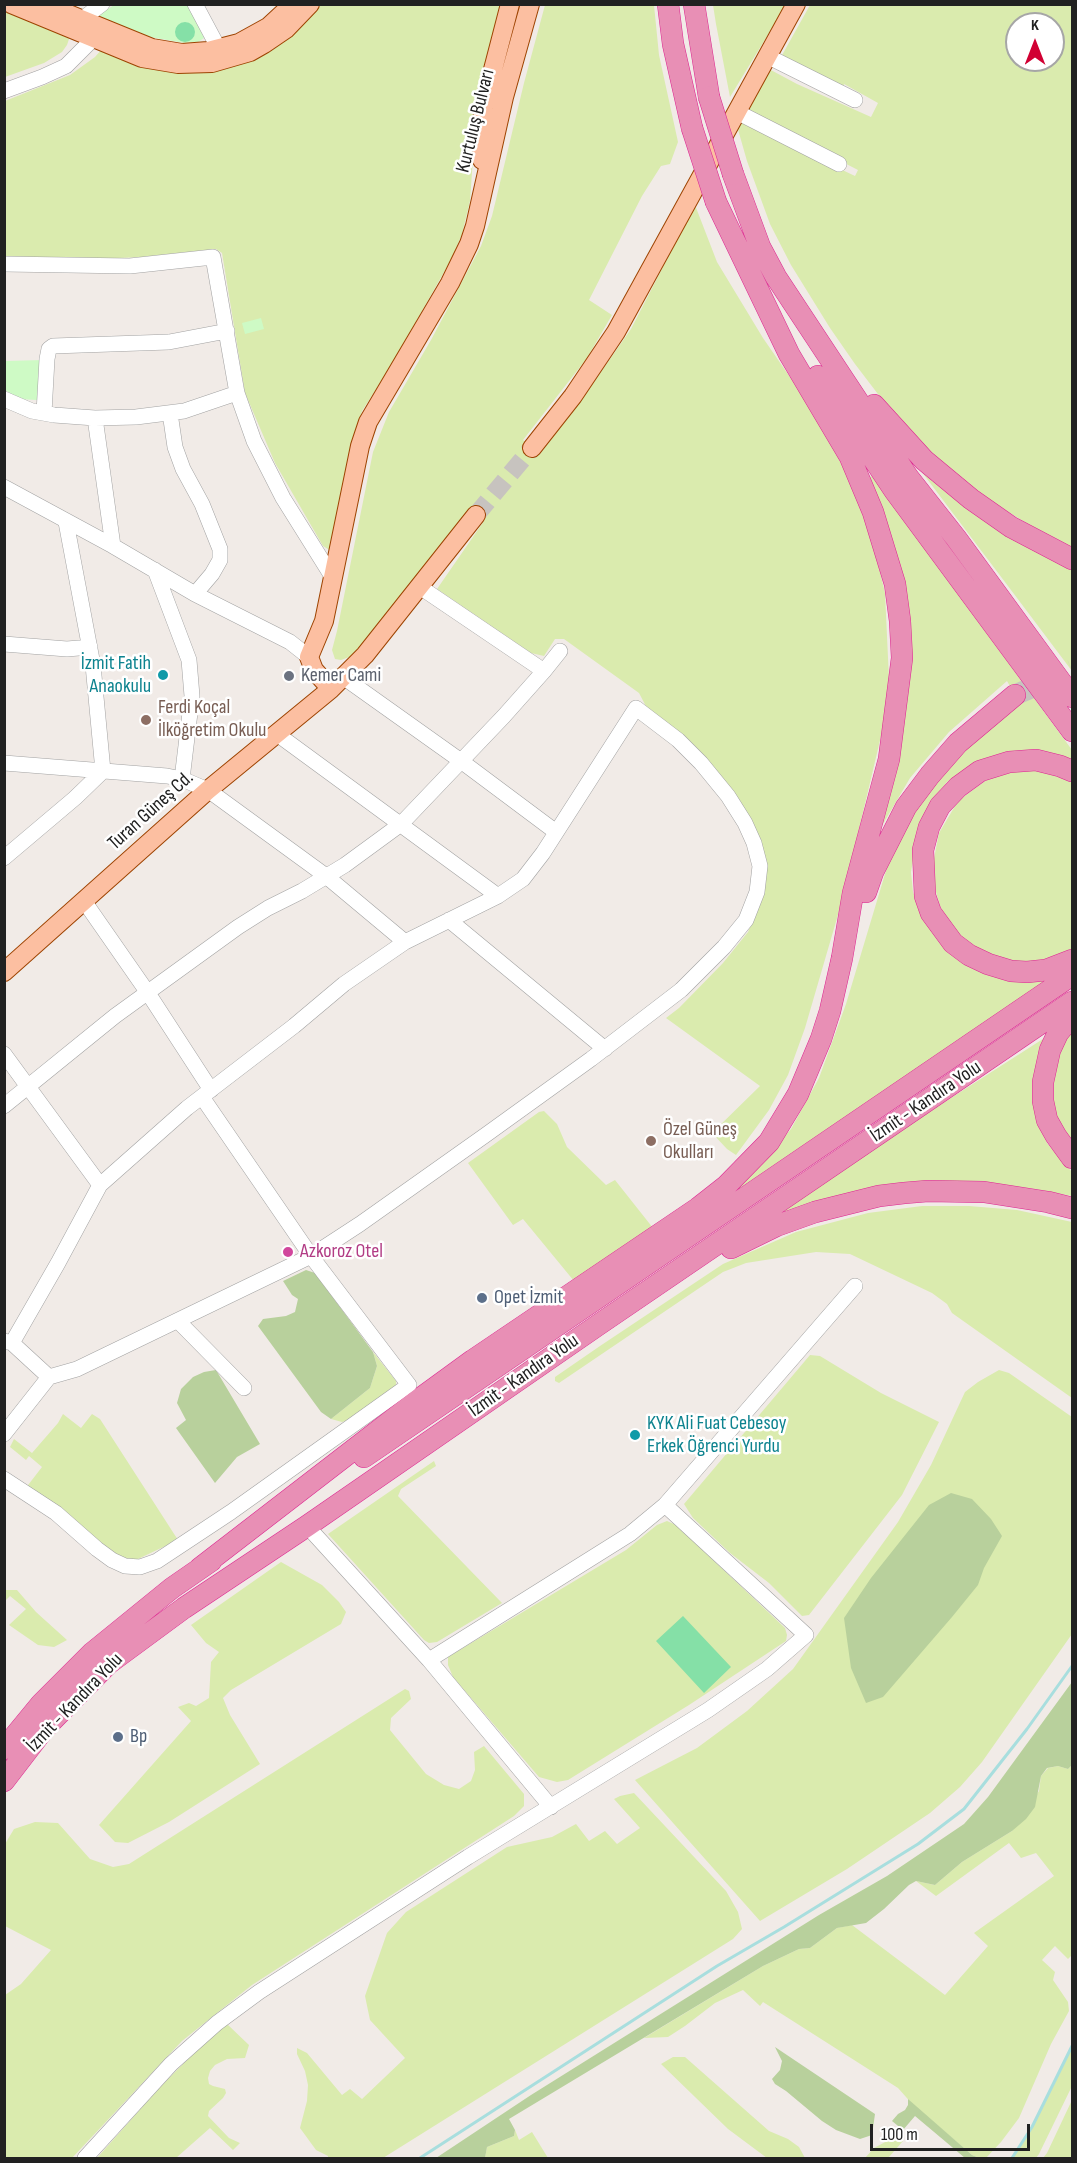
<!DOCTYPE html>
<meta charset="utf-8">
<style>
body{margin:0}
#map{position:relative;width:1077px;height:2163px;overflow:hidden;background:#f1ebe7;font-family:"Sofia Sans Condensed",sans-serif}
canvas{display:block}
.frame{position:absolute;inset:0;border:6px solid #212121;pointer-events:none}
.north{position:absolute;left:1005px;top:12px;width:60px;height:60px;box-sizing:border-box;background:#fff;border:2px solid #a6a6a6;border-radius:50%;rotate:0deg;font-size:16px;font-weight:700;line-height:24px;text-align:center;color:#212121}
.north::after{content:'';display:block;margin:auto;width:21px;height:27px;background:#d10033;clip-path:polygon(50% 0,100% 100%,50% 72%,0 100%)}
.scale{position:absolute;left:870px;top:2124px;width:160px;height:27px;box-sizing:border-box;border:3px solid #212121;border-top:0;padding-left:8px;font-size:18px;line-height:21px;white-space:nowrap;color:#212121;-webkit-text-stroke:4px #fff;paint-order:stroke}
</style>
<div id="map">
<canvas width="1077" height="2163"></canvas>
<div class="frame"></div>
<div class="north">K</div>
<div class="scale">100 m</div>
</div>
<script>
const c = document.querySelector('canvas').getContext('2d');
c.lineJoin = 'round';
function fill(path, color) { c.fillStyle = color; c.fill(path, 'evenodd'); }
const poly = rows => new Path2D(rows.map(r => 'M' + r).join(''));
function strokePath(path, color, width, dash) { c.strokeStyle = color; c.lineWidth = width; c.lineCap = dash ? 'butt' : 'round'; c.setLineDash(dash || []); c.stroke(path); }
function drawText(font, color, halo, rows, align = 'center') {
  c.font = font + ' "Sofia Sans Condensed",sans-serif'; c.lineWidth = 5; c.setLineDash([]); c.textBaseline = 'middle'; c.strokeStyle = halo; c.fillStyle = color; for (const [text, x, y, turn = 0] of rows) {
    c.save(); c.translate(x, y); c.rotate((+turn || 0) * Math.PI / 180); c.textAlign = isNaN(turn) ? turn : align; if (halo) c.strokeText(text, 0, 0); c.fillText(text, 0, 0); c.restore();
  }
}
fill(poly([
 [319,5,505,5,475,130,470,201,462,234,452,258,389,369,362,411,354,438,331,551,323,546,275,463,245,393,222,253,216,249,142,257,72,260,5,258,5,101,70,75,95,57,102,49,139,63,314,12],
 [545,5,654,5,659,55,678,142,670,164,661,166,642,196,589,300,612,315,587,358,523,440,540,454,587,392,631,329,695,205,717,262,763,338,823,425,850,482,872,538,885,593,889,679,886,715,842,901,805,1028,788,1075,769,1110,736,1155,727,1149,712,1133,760,1086,666,1018,679,1008,723,963,748,932,765,889,765,874,754,831,649,712,639,693,564,639,555,639,544,656,531,653,437,589,484,521,469,509,367,642,352,656,341,660,335,659,332,650,337,631,373,452,389,412,431,340,481,246,492,216,524,83],
 [713,5,786,5,730,97,716,24],
 [810,5,1072,5,1072,548,1049,537,984,497,942,464,884,402,855,364,830,328,791,265,770,224,747,161,737,126,739,121,855,176,858,170,745,112,769,69,797,84,871,117,878,103,844,84,843,89,781,57],
 [1017,24,1053,24,1053,60,1017,60],
 [4,9,70,36,67,45,62,52,44,63,5,77],
 [918,467,1072,569,1072,671,1014,594],
 [872,476,1072,750,1072,763,966,769,947,782,934,799,918,832,911,872,913,892,920,911,936,938,961,962,1058,973,709,1209,750,1176,791,1129,819,1078,846,1004,888,864,909,819,927,790,1015,695,1007,681,949,732,910,778,879,831,907,702,867,478],
 [1046,769,1072,781,1072,953,1030,964,1007,963,972,949,949,925,940,906,934,885,932,868,939,833,958,801,989,778,1019,770],
 [1072,1025,1072,1143,1056,1117,1050,1094,1051,1074],
 [1046,1037,1036,1114,1047,1143,1072,1172,1072,1196,1034,1189,986,1183,749,1231,817,1184],
 [544,1111,557,1124,567,1147,606,1185,615,1180,653,1228,574,1281,523,1219,513,1225,468,1163,539,1112],
 [922,1206,969,1206,1017,1210,1072,1222,1072,1398,952,1313,947,1304,932,1293,850,1254,816,1252,746,1263,723,1272,559,1383,555,1381,555,1377,600,1346,723,1264,796,1232,868,1213],
 [373,1352,396,1381,396,1387,349,1420,342,1422,331,1419,370,1388,377,1366],
 [810,1355,820,1356,881,1393,939,1422,902,1495,809,1615,802,1616,769,1583,730,1553,693,1518,684,1504],
 [999,1370,1009,1373,1072,1417,1072,1634,982,1762,960,1787,930,1813,847,1869,760,1921,635,1780,697,1748,747,1711,793,1669,898,1522,931,1465,965,1392,978,1382],
 [63,1414,81,1428,92,1414,100,1419,178,1540,138,1559,128,1560,118,1557,79,1526,66,1512,25,1489,42,1467,29,1456,26,1460,10,1447,14,1439,32,1453,58,1423],
 [434,1461,436,1466,401,1489,398,1496,502,1603,437,1642,429,1643,424,1640,328,1534],
 [667,1521,676,1525,785,1628,787,1635,786,1641,689,1705,568,1780,557,1782,539,1777,453,1677,448,1665,448,1657,626,1550,657,1525],
 [281,1562,322,1585,339,1602,346,1612,341,1624,231,1690,223,1698,230,1715,260,1764,169,1822,128,1843,115,1842,99,1825,191,1721,178,1707,189,1703,196,1706,209,1698,211,1662,219,1652,206,1643,191,1625],
 [5,1590,17,1590,36,1612,67,1640,54,1647,38,1645,9,1625,26,1609,10,1596,5,1601],
 [405,1689,409,1691,411,1699,391,1718,390,1730,426,1774,444,1785,459,1789,471,1781,475,1770,474,1752,484,1746,524,1794,524,1806,514,1816,252,1985,182,2041,72,2158,5,2158,5,1995,21,1984,51,1950,5,1926,5,1844,14,1829,35,1822,58,1823,90,1859,113,1867,129,1864],
 [1072,1765,1072,1955,1068,1959,1055,1946,1042,1960,1055,1972,1053,1980,1068,2002,1069,2011,1051,2044,1019,2118,1001,2142,986,2158,979,2158,972,2155,914,2106,898,2088,763,2002,760,2006,743,1990,715,2003,685,2026,668,2037,644,2038,763,1966,799,1949,810,1948,837,1928,852,1925,945,1995,988,1946,974,1933,1054,1876,1036,1853,1021,1858,1009,1843,936,1896,916,1881,935,1885,962,1862,1012,1831,1039,1791,1041,1776,1048,1768,1058,1766,1068,1769],
 [634,1793,726,1891,738,1912,742,1929,733,1939,383,2158,328,2158,328,2156,316,2150,300,2128,307,2101,308,2085,305,2071,297,2054,297,2048,307,2053,342,2095,350,2089,362,2099,405,2058,370,2020,365,1996,387,1933,406,1912,507,1847,552,1837,576,1824,589,1841,605,1831,617,1844,640,1828,614,1799,620,1796],
 [227,2024,249,2045,245,2058,227,2059,215,2065,210,2071,208,2078,209,2084,213,2086,225,2089,226,2093,223,2098,209,2111,208,2116,229,2138,240,2143,233,2150,210,2128,176,2158,97,2158,160,2087,203,2044],
 [1072,2046,1072,2086,1039,2154,1036,2158,1012,2158,1032,2127],
 [673,2057,685,2057,769,2131,788,2139,799,2147,805,2158,767,2158,728,2129,661,2064],
 [1072,2100,1072,2158,1043,2158,1047,2153],
 [515,2130,519,2140,532,2132,548,2158,485,2158,487,2147,514,2136],
 [889,2140,903,2141,889,2157,891,2158,865,2158,874,2148]
]), '#daebae');
fill(poly([
 [306,1270,315,1273,373,1352,377,1366,370,1388,331,1419,321,1412,258,1326,263,1319,286,1316,295,1312,298,1299,292,1295,283,1281],
 [216,1370,260,1444,237,1457,215,1483,176,1428,186,1420,177,1403,181,1389,193,1377,204,1372],
 [951,1493,972,1499,991,1519,1002,1536,984,1568,978,1585,952,1617,883,1697,866,1703,851,1668,844,1618,871,1578,929,1505],
 [1072,1682,1072,1765,1068,1769,1058,1766,1047,1768,1041,1776,1035,1807,1026,1819,1012,1831,962,1862,935,1885,916,1881,909,1885,884,1909,866,1923,837,1928,810,1948,799,1949,763,1966,509,2119,515,2130,514,2136,487,2147,485,2158,436,2158,531,2095,819,1915,887,1876,964,1824,988,1797],
 [775,2047,875,2114,872,2135,860,2139,836,2130,822,2121,786,2091,775,2084,772,2079,780,2070,782,2061],
 [908,2099,972,2155,979,2158,965,2158,915,2116,903,2130,892,2121,898,2114,905,2110,908,2105]
]), '#b8d09c');
fill(poly([
 [114,5,189,5,204,38,198,42,185,43,144,36,101,18,99,15],
 [261,318,264,329,245,334,242,323],
 [43,360,37,400,19,399,5,390,5,361]
]), '#cefac5');
fill(poly([
 '175 32a10 10 0 1 1 20 0a10 10 0 1 1-20 0Z',
 [683,1616,731,1667,704,1693,656,1641]
]), '#85e0a7');
strokePath(poly([
 [420,2158,717,1966,784,1927,918,1844,964,1809,1027,1729,1072,1666],
 [1012,2158,1032,2127,1072,2046]
]), '#a8dede', 3);
strokePath(poly([
 [476,515,532,448]
]), '#c7c3bf', 18, [18, 9]);
strokePath(poly([
 [1015,695,1072,670]
]), '#c7c3bf', 21, [21, 10]);
const minor = poly([
 [195,4,219,49],
 [81,20,102,4],
 [769,57,855,100],
 [4,91,42,77,66,66,89,43,97,27],
 [737,112,839,164],
 [4,264,130,266,213,257,237,393,254,441,283,498,333,578],
 [4,399,32,411,54,415,95,418,136,417,184,411,237,393],
 [44,413,47,359,49,349,53,346,169,342,227,331],
 [170,413,175,447,183,469,202,504,220,549,220,560,212,574,195,594],
 [95,418,113,546],
 [4,487,113,546,195,594,290,642,309,657],
 [155,570,189,660,192,696,182,779],
 [420,587,544,671],
 [4,644,67,649,90,647],
 [343,677,461,761,556,832],
 [277,734,498,896],
 [4,763,167,776,182,779,208,790,326,876,405,942],
 [4,858,75,798,103,771,93,665,66,522],
 [84,901,148,993,211,1090],
 [449,920,605,1049],
 [4,1054,100,1185],
 [4,1106,115,1016,238,927,268,908,302,891,345,865,401,824,504,716,544,671,560,651],
 [178,1321,244,1388],
 [4,1341,12,1343,49,1377],
 [4,1434,49,1377,77,1369,311,1256,360,1224,487,1134,591,1059,681,990,724,947,746,920,757,892,760,866,754,843,745,823,728,796,701,763,678,740,636,708,543,853,523,879,498,896,405,942,344,984,294,1026,187,1108,100,1185,58,1263,12,1343],
 [4,1479,56,1513,97,1549,112,1560,125,1566,140,1567,157,1561,231,1512,409,1385,311,1256,202,1097],
 [307,1526,429,1660,551,1807],
 [429,1660,630,1534,665,1505,855,1286],
 [85,2158,171,2064,217,2023,259,1992,468,1857,708,1710,767,1669,806,1635,665,1505]
]);
const major = poly([
 [11,4,142,58,178,64,212,63,250,52,264,44,286,29,310,4],
 [44,4,152,48,182,53,208,51,239,43,268,27,293,4],
 [482,160,483,108,510,4],
 [532,448,573,396,616,332,796,4],
 [331,689,314,670,309,657,324,621,360,446,368,422,450,283,469,244,475,226,504,97,530,4],
 [4,972,208,790,331,689,365,655,476,515]
]);
const highway = poly([
 [668,4,673,44,692,128],
 [694,4,709,97],
 [733,174,760,247,776,277,908,477,956,538,1072,697],
 [818,376,894,490,1072,731],
 [874,405,924,460,971,499,1011,527,1072,559],
 [1072,771,1060,766,1036,760,1009,762,980,771,958,787,940,806,929,827,923,850,925,896,931,913,953,943,969,955,988,964,1011,971,1027,972,1046,970,1072,960],
 [866,892,873,872,906,807,930,775,958,743,1015,695],
 [1072,1016,1058,1033,1050,1050,1043,1082,1043,1101,1047,1120,1056,1136,1072,1158],
 [731,1248,776,1226,815,1212,879,1196,904,1193,928,1191,984,1192,1048,1202,1072,1208],
 [364,1457,1072,975],
 [200,1568,414,1403,473,1360,698,1208,726,1186,769,1142,798,1094,821,1039,830,1011,842,958,853,893,889,759,902,658,900,621,895,584,873,512,850,457,789,354,716,202],
 [4,1749,41,1704,92,1653,172,1588,211,1561],
 [4,1781,44,1729,108,1664,184,1608,307,1526,598,1325,1072,1002]
]);
strokePath(minor, '#a2a2a2', 16);
strokePath(major, '#9d4300', 20);
strokePath(highway, '#dc2791', 22);
strokePath(minor, '#fff', 15);
strokePath(major, '#fcbfa1', 18);
strokePath(highway, '#e88fb5', 21);
const highwayBridge = poly([
 [709,97,733,174],
 [692,128,716,202]
]);
strokePath(highwayBridge, '#dc2791', 22, []);
strokePath(highwayBridge, '#e88fb5', 21);
for (const [x, y, r, color] of [
 [163,675,6,"#0f9aa8"],
 [289,676,6,"#6b7280"],
 [146,720,6,"#8d6e63"],
 [651,1141,6,"#8d6e63"],
 [288,1252,6,"#d1479c"],
 [482,1298,6,"#5c6f8a"],
 [635,1435,6,"#0f9aa8"],
 [118,1737,6,"#5c6f8a"]
]) { const dot = new Path2D(); dot.arc(x, y, r, 0, 2 * Math.PI); c.fillStyle = color; c.fill(dot); strokePath(dot, '#fff', 2); }
drawText('20px', '#212121', '#fff', [
 ["Kurtuluş Bulvarı",476,121,-76],
 ["Turan Güneş Cd.",151,811,-42],
 ["İzmit - Kandıra Yolu",926,1102,-34],
 ["İzmit - Kandıra Yolu",524,1376,-35],
 ["İzmit - Kandıra Yolu",75,1703,-46]
]);
drawText('20px', '#0d838f', '#fff', [
 ["İzmit Fatih",151,664],
 ["Anaokulu",151,687],
 ["KYK Ali Fuat Cebesoy",647,1424,"left"],
 ["Erkek Öğrenci Yurdu",647,1447,"left"]
], 'right');
drawText('20px', '#5b616d', '#fff', [
 ["Kemer Cami",301,676]
], 'left');
drawText('20px', '#785e54', '#fff', [
 ["Ferdi Koçal",158,708],
 ["İlköğretim Okulu",158,731],
 ["Özel Güneş",663,1130],
 ["Okulları",663,1153]
], 'left');
drawText('20px', '#b23c85', '#fff', [
 ["Azkoroz Otel",300,1252]
], 'left');
drawText('20px', '#4e5e75', '#fff', [
 ["Opet İzmit",494,1298],
 ["Bp",130,1737]
], 'left');
</script>
